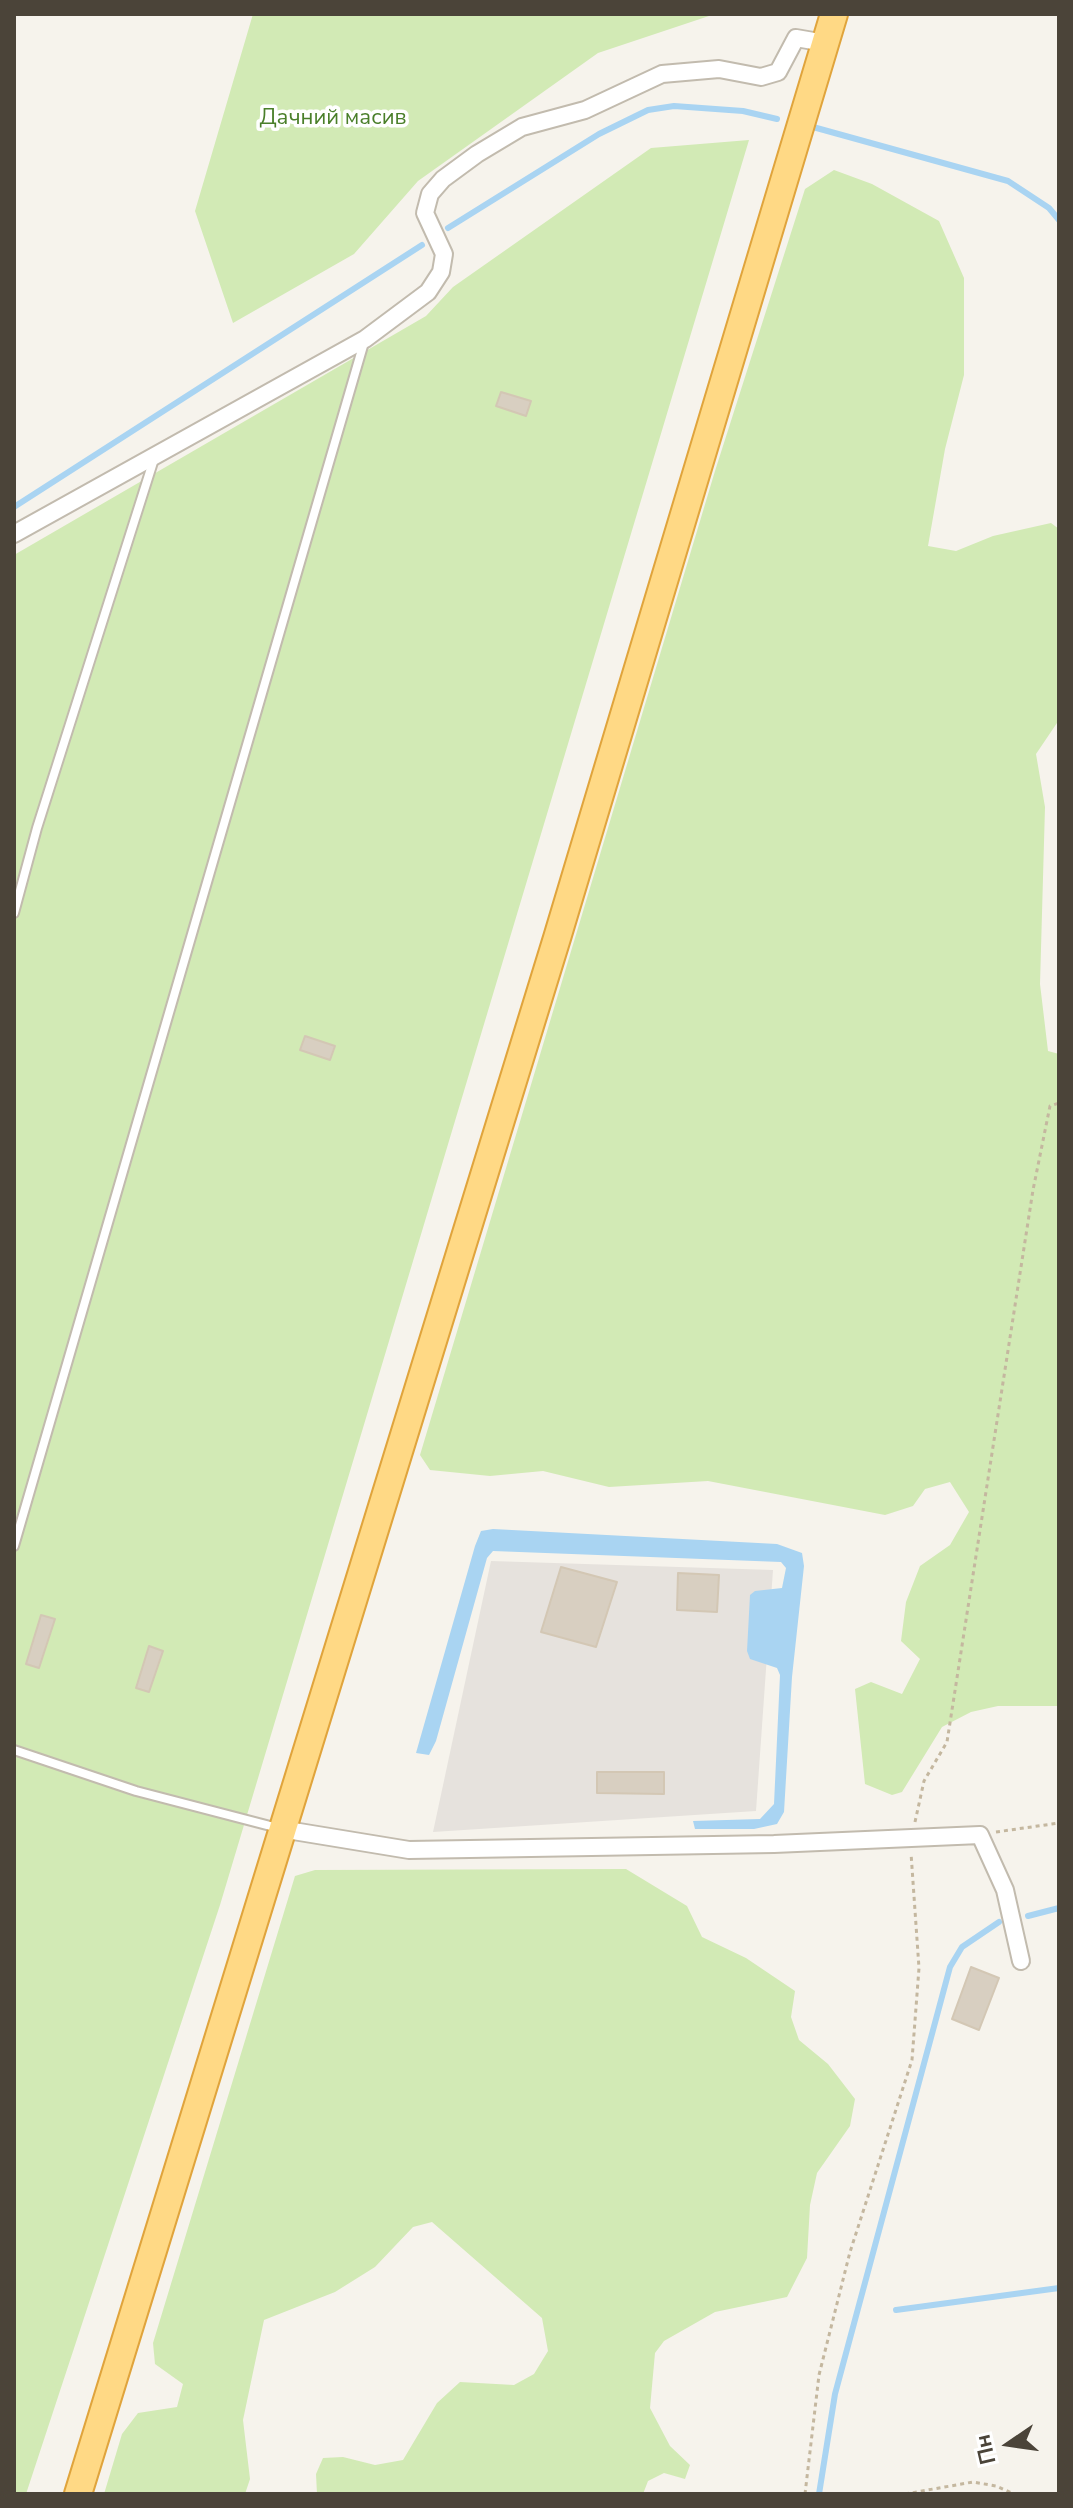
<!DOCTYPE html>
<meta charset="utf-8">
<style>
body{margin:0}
#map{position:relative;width:1073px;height:2508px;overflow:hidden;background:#f6f3ec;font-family:"Nunito Sans",sans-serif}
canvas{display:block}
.frame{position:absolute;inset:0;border:16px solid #4b4439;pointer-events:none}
.north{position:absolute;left:969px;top:2404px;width:80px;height:80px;-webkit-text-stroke:6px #fff;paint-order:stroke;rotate:257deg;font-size:22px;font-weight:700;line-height:32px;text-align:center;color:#4b4439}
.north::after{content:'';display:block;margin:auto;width:28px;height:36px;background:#4b4439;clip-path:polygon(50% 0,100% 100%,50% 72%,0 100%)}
</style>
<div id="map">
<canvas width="1073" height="2508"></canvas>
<div class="frame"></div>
<div class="north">Пн</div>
</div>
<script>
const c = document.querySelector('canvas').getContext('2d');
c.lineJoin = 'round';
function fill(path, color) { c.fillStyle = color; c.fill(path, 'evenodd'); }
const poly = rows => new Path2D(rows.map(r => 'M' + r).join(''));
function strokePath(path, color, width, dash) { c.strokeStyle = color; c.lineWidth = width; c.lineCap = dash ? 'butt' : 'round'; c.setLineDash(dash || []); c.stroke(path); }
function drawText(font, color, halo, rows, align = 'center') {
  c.font = font + ' "Nunito Sans",sans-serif'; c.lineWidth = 7; c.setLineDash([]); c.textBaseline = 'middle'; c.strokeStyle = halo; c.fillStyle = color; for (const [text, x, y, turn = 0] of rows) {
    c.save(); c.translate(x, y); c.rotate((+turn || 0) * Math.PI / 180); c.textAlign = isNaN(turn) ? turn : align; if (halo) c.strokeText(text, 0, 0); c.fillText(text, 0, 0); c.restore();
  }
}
fill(poly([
 [491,1561,773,1570,756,1811,433,1832]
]), '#e6e2dd');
fill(poly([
 [253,14,715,14,598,53,418,181,354,254,233,323,195,211],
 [749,140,220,1905,26,2494,14,2494,14,555,426,316,453,287,651,148],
 [834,170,872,184,939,221,964,278,964,375,945,449,928,546,956,551,993,536,1051,523,1059,529,1059,720,1036,754,1045,807,1040,984,1048,1051,1059,1054,1059,1706,998,1706,971,1712,942,1727,902,1792,892,1795,865,1784,855,1689,871,1682,902,1694,920,1659,901,1641,906,1602,920,1566,950,1545,969,1512,950,1482,925,1489,913,1506,885,1515,708,1481,609,1487,543,1471,490,1476,430,1470,420,1455,715,471,805,189],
 [626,1869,687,1906,702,1937,746,1958,795,1991,791,2017,799,2040,828,2064,855,2099,850,2126,817,2173,810,2205,807,2258,787,2297,715,2312,664,2341,655,2353,650,2408,670,2446,690,2465,685,2479,664,2473,648,2481,643,2494,317,2494,316,2474,323,2458,343,2457,375,2465,403,2460,437,2403,460,2382,514,2385,534,2374,548,2351,542,2318,432,2222,413,2227,375,2267,335,2292,264,2320,243,2420,250,2479,245,2494,104,2494,122,2434,138,2413,177,2407,183,2384,155,2364,153,2343,295,1876,315,1870]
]), '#d2eab5');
fill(poly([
 [493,1529,777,1544,802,1553,804,1566,792,1677,784,1812,777,1824,754,1829,695,1829,693,1821,760,1819,774,1804,780,1675,777,1668,750,1659,747,1651,750,1595,755,1591,782,1588,786,1568,781,1562,493,1551,487,1558,436,1741,429,1755,416,1753,475,1546,481,1531]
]), '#a9d4f2');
strokePath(poly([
 [813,127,1008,181,1049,208,1059,220],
 [448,228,599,134,648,110,674,106,743,111,777,119],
 [14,507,422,245],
 [1028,1916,1059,1908],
 [896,2310,1059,2288],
 [819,2494,835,2394,950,1967,962,1947,999,1922]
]), '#a9d4f2', 6);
const building = poly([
 [501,392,531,401,526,416,496,406,501,392],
 [305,1036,335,1046,330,1060,300,1050,305,1036],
 [561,1567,617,1582,596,1647,541,1632,561,1567],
 [678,1573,719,1575,717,1612,677,1610,678,1573],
 [41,1615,55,1619,39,1668,26,1664,41,1615],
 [149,1646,163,1651,149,1692,136,1688,149,1646],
 [597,1772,664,1772,664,1794,597,1793,597,1772],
 [971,1967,999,1978,979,2030,952,2019,971,1967]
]);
fill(building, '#d8cfc1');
strokePath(building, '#d3c7b4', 2);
const service = poly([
 [14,913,37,828,154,459],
 [14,1546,365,339],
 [14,1750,136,1791,278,1828]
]);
const minor = poly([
 [14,534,365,339,428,292,441,272,444,254,425,213,430,194,443,179,477,154,522,127,585,110,662,74,719,69,761,77,778,72,796,38,825,43],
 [281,1829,409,1850,774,1844,980,1835,1005,1890,1021,1961]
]);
const trunk = poly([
 [78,2494,557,938,834,14]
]);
strokePath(service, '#c2bbae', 12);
strokePath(minor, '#c2bbae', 20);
strokePath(trunk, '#e0a43c', 30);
strokePath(poly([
 [915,1822,924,1781,947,1742,1033,1190,1050,1106,1059,1103],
 [996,1832,1059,1823],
 [805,2494,819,2375,850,2252,912,2060,919,1968,911,1853],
 [905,2494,973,2482,996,2486,1014,2494]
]), '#c4b79f', 3, [4, 4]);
strokePath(service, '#fff', 8);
strokePath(minor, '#fff', 16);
strokePath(trunk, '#ffd985', 26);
drawText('22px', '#4a7f2a', '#fff', [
 ["Дачний масив",333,119]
]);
</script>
